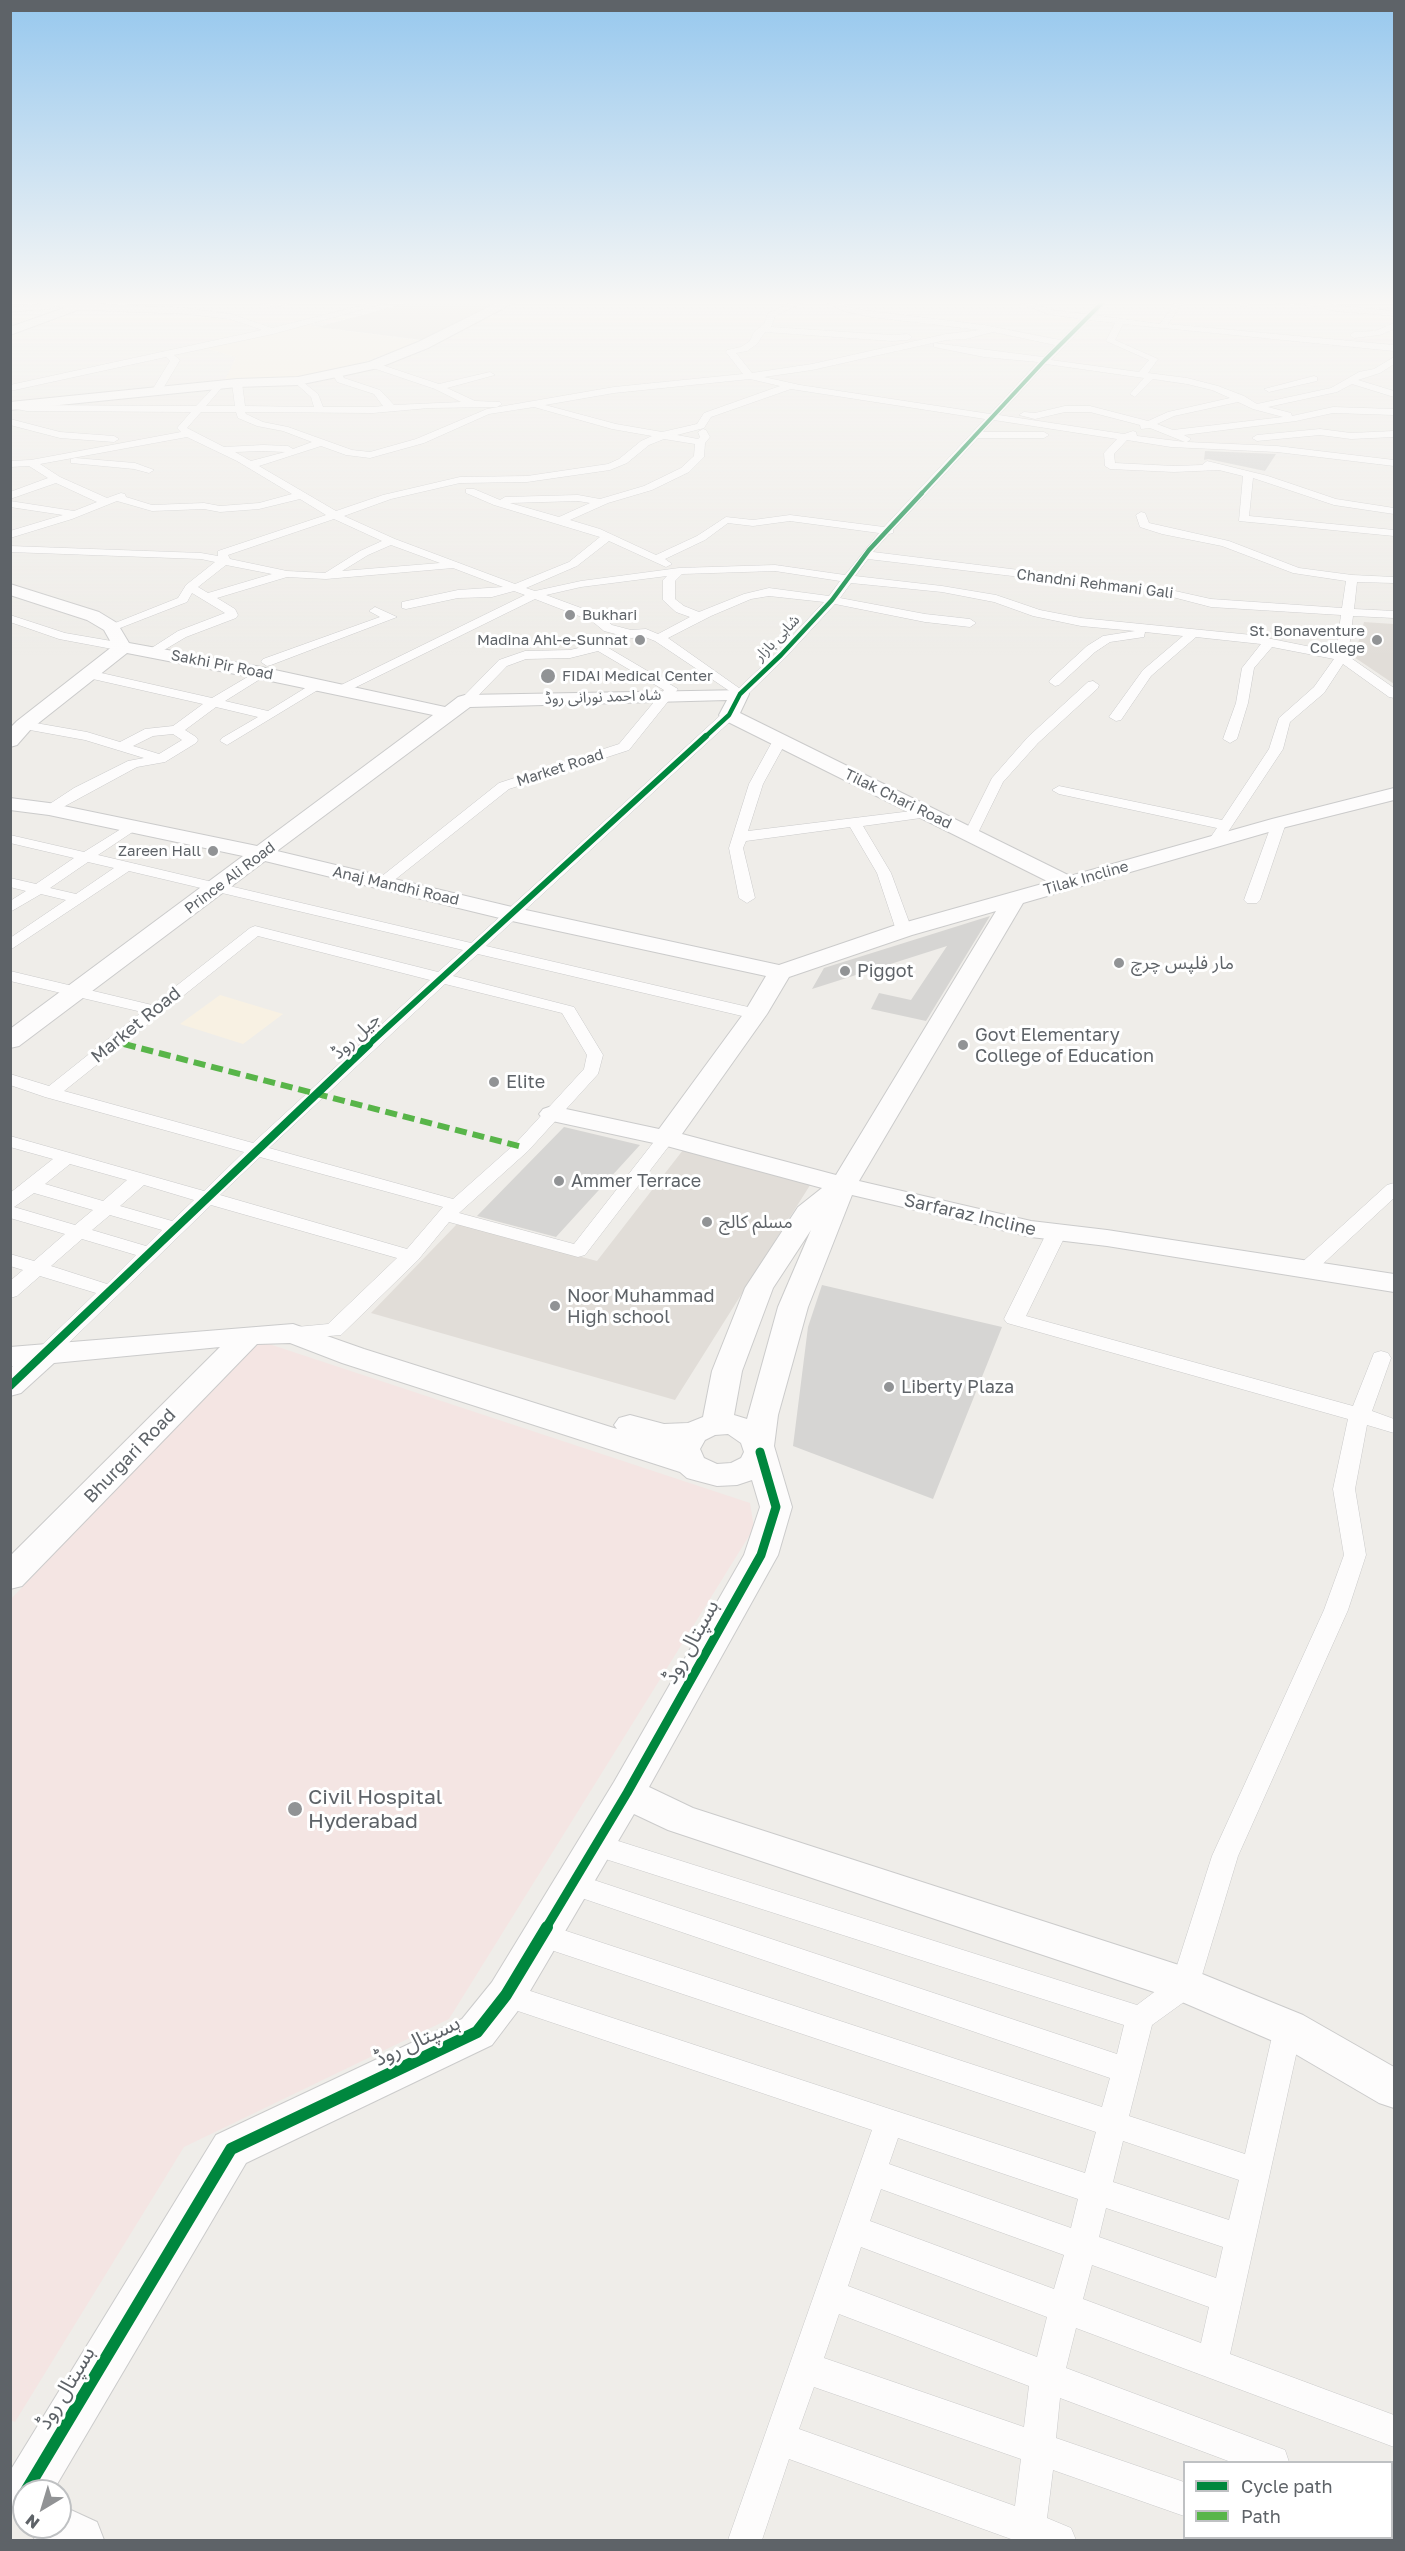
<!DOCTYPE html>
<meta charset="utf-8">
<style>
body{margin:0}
#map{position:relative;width:1405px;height:2551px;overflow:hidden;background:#efede9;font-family:"Golos Text",sans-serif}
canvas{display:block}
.frame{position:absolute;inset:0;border:12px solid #5e6368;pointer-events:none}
.legend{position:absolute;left:1183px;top:2461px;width:210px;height:78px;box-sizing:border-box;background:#fff;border:2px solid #bfc1c3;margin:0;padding:8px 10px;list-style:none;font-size:18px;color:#5e6368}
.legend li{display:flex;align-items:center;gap:12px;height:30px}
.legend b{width:30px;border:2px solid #bfc1c3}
.north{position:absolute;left:12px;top:2479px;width:60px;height:60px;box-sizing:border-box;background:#fff;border:2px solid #bfc1c3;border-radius:50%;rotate:218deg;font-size:16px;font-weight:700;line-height:24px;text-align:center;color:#5e6368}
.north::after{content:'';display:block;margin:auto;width:21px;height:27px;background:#919395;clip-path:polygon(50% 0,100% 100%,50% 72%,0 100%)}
</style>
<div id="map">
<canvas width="1405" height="2551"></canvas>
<div class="frame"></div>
<ul class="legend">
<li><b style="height:8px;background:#00873e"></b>Cycle path</li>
<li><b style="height:8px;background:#58b549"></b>Path</li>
</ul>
<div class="north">N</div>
</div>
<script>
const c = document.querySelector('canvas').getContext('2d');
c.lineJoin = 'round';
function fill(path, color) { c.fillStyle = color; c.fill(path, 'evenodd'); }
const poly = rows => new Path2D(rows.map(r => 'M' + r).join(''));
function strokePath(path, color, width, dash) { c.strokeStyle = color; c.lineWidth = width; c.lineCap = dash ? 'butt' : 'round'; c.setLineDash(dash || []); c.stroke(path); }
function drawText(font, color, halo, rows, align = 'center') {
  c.font = font + ' "Golos Text","Noto Sans Arabic",sans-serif'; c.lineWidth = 6; c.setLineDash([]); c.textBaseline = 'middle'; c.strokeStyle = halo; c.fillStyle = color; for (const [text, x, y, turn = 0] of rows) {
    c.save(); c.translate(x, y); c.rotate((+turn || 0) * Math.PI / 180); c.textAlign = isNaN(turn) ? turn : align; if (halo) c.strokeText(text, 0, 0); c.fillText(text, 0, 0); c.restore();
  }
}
fill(poly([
 [303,324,317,327,423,341,333,373,223,385,236,357,201,347],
 [220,995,283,1014,243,1044,180,1024]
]), '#f8f1e3');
fill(poly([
 [415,301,502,301,422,340,317,327],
 [1364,622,1394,624,1394,684,1354,657],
 [683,1150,812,1182,675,1400,371,1313,457,1224,597,1261]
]), '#e1ddd8');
fill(poly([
 [257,1340,750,1503,754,1528,449,2019,184,2147,15,2422,10,2420,10,1600]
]), '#f4e5e3');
fill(poly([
 [1205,451,1276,454,1265,471,1208,459,1204,460],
 [990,916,926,1021,871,1009,879,993,911,1000,947,946,812,989,824,968],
 [564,1127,640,1145,556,1237,477,1216],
 [822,1285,1002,1327,933,1499,793,1446,808,1327]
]), '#d6d5d3');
const street = poly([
 [32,301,186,308,231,314,272,328,379,301,393,301,273,334,174,355,180,360,161,392,156,395,151,392,170,361,166,357,10,391,10,385,262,330,230,319,186,314,81,310,54,306,50,309,10,312,10,307,42,304,32,301],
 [256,301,274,302,294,301,274,308,256,301],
 [795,301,806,301,775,316,771,327,892,335,908,334,912,337,908,340,892,341,765,332,757,344,747,351,736,353,752,373,812,364,946,334,980,330,871,317,843,311,824,301,835,301,848,307,871,311,984,325,1060,340,1081,319,1047,314,1016,301,1028,301,1052,310,1086,314,1099,301,1108,301,1094,315,1160,324,1176,301,1184,301,1168,324,1394,345,1394,351,1123,324,1115,340,1158,359,1148,373,1187,378,1218,386,1244,396,1257,404,1331,388,1359,372,1374,369,1394,357,1394,364,1380,373,1358,380,1394,391,1394,397,1352,384,1337,392,1268,407,1291,413,1292,416,1333,407,1394,409,1394,415,1333,413,1296,421,1184,435,1191,439,1187,442,1277,446,1394,460,1394,466,1277,452,1171,447,1127,440,1114,454,1115,463,1174,466,1202,465,1207,461,1268,476,1336,499,1394,508,1394,514,1334,505,1253,478,1249,516,1394,530,1394,536,1239,521,1243,476,1219,470,1174,472,1110,469,1105,466,1104,453,1117,439,994,420,983,432,1044,432,1049,435,1044,438,978,438,893,530,893,533,889,534,873,552,1157,587,1211,599,1342,608,1346,581,1293,573,1222,546,1162,534,1140,527,1136,515,1141,512,1145,513,1149,523,1229,541,1299,568,1352,575,1394,577,1394,583,1357,582,1354,609,1394,611,1394,618,1353,616,1348,656,1394,688,1394,698,1389,697,1343,664,1324,693,1290,722,1283,749,1220,844,1215,845,1208,841,1217,828,1059,794,1052,790,1059,786,1222,820,1269,749,1279,718,1314,687,1334,659,1272,647,1254,668,1248,703,1237,739,1230,743,1223,739,1236,703,1242,668,1261,644,1196,637,1151,676,1121,720,1116,721,1109,717,1143,670,1183,636,1145,632,1144,637,1110,642,1095,652,1059,685,1055,686,1049,682,1051,679,1087,646,1103,636,1135,631,1081,626,1033,616,994,602,942,592,851,583,840,598,925,614,970,619,976,623,970,627,925,622,835,604,785,658,745,697,740,698,655,641,645,637,631,638,604,631,592,621,535,599,342,694,337,693,336,690,337,687,525,595,514,591,492,597,458,598,406,609,402,608,402,602,458,590,503,587,453,568,326,579,287,577,217,598,235,609,238,615,236,618,186,637,154,656,148,652,150,649,178,631,225,613,192,593,187,602,115,630,107,630,105,627,178,598,186,585,215,562,201,559,10,552,10,546,201,553,218,556,218,551,326,515,300,499,259,509,220,512,204,509,152,511,117,501,72,519,10,538,10,531,63,515,10,507,10,501,74,511,97,502,56,483,10,499,10,492,48,478,29,466,10,467,10,461,31,460,181,432,177,428,191,412,27,411,10,408,10,402,27,405,196,406,219,382,224,385,206,406,235,406,232,383,237,380,242,383,245,406,314,407,311,397,293,381,298,378,318,394,323,407,373,407,383,406,374,394,337,382,332,373,334,371,340,371,344,378,380,390,394,405,461,402,435,389,370,367,370,363,376,363,439,384,490,372,495,375,447,388,475,401,500,402,502,404,497,407,429,408,373,413,245,412,246,414,263,422,288,427,352,450,370,452,416,439,487,409,614,387,743,374,726,352,727,350,741,347,750,341,754,332,764,324,768,313,795,301],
 [1090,320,1115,323,1106,341,1149,360,1139,372,1051,360,1090,320],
 [993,332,1055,345,1043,357,934,343,934,347,984,357,1038,362,990,414,800,385,764,377,812,370,946,340,966,339,993,332],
 [1046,364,1144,378,1130,394,1135,397,1153,379,1187,384,1212,390,1230,398,1168,412,1148,421,1090,406,1065,406,1035,413,1024,412,1019,415,1035,419,1065,412,1090,412,1140,425,1141,429,1150,428,1185,442,1137,436,1136,432,1133,431,1124,434,999,415,1046,364],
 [750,379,780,386,704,413,697,424,662,432,616,424,545,405,614,393,750,379],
 [791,389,985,419,884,527,790,515,753,520,726,517,697,536,656,555,600,529,570,520,608,503,652,490,689,472,704,457,705,443,710,437,706,430,703,429,698,432,700,437,698,439,677,435,704,428,711,417,791,389],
 [1238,402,1253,409,1283,417,1173,430,1157,424,1174,416,1238,402],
 [534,407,612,429,652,436,641,441,619,459,608,464,527,476,460,477,383,495,336,511,259,466,321,446,346,455,370,458,424,443,489,414,534,407],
 [201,412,236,412,238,418,257,426,283,431,312,442,293,449,288,446,263,445,224,447,187,428,201,412],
 [187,437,237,461,292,494,259,503,220,506,204,503,152,505,126,497,125,494,121,493,107,498,60,477,40,464,187,437],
 [664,439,695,444,694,456,681,468,644,486,600,499,578,495,505,497,500,500,474,489,466,489,466,493,494,505,600,537,569,562,515,584,395,539,344,516,391,499,460,483,527,482,610,470,627,463,649,445,664,439],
 [263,451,285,452,251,461,235,452,263,451],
 [578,501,590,503,559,517,510,503,578,501],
 [334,519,382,541,360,551,325,573,287,571,230,559,228,555,334,519],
 [790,521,879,533,845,575,775,565,679,568,581,581,535,591,526,588,577,566,609,541,666,567,672,564,665,559,705,540,728,523,753,526,790,521],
 [391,545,440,563,342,571,368,555,391,545],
 [868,559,1157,593,1211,607,1341,615,1336,652,1252,635,1081,618,1040,610,996,595,942,586,855,576,868,559],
 [226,565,272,574,208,593,198,587,226,565],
 [775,571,840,581,829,596,769,588,744,594,699,612,684,606,675,599,675,581,682,574,775,571],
 [667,576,663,580,663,600,676,612,690,617,658,634,646,629,631,630,612,625,600,615,546,595,581,587,667,576],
 [769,596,824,602,777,652,739,688,668,638,711,616,751,599,769,596],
 [1244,301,1252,301,1244,309,1240,306,1244,301],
 [1273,301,1315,301,1334,305,1394,311,1394,316,1334,311,1309,305,1277,303,1273,301],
 [1394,323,1394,329,1380,335,1354,338,1350,335,1354,332,1375,331,1394,323],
 [1314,376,1317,377,1317,381,1269,392,1264,389,1314,376],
 [10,419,60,432,114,436,119,439,114,442,60,438,10,425,10,419],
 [1320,429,1351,433,1394,431,1394,437,1351,439,1320,435,1257,441,1252,438,1257,435,1320,429],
 [75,458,135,463,154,470,149,473,134,469,71,463,71,459,75,458],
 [375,607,397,617,271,665,267,666,261,662,263,659,380,617,369,611,375,607],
 [10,615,65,633,123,643,129,647,123,651,59,639,10,622,10,615],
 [600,643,678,689,629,750,509,789,387,886,377,886,374,883,377,880,499,783,619,744,664,690,598,651,570,658,526,659,507,666,470,704,465,705,459,701,499,660,525,651,570,650,600,643],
 [261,669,267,673,265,676,225,701,268,711,315,682,320,681,326,685,227,745,220,741,222,738,258,717,216,707,185,730,196,737,198,740,196,743,165,762,137,767,54,812,49,813,42,809,74,788,128,761,144,758,85,740,19,728,17,725,19,722,24,721,87,732,120,742,145,729,173,726,203,704,84,677,82,674,84,671,88,670,212,698,261,669],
 [173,734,182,740,159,754,133,746,153,736,173,734],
 [1093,681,1099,685,1098,688,1038,743,1003,782,976,837,966,837,964,834,992,778,1028,737,1088,682,1093,681],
 [729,711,734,712,736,715,734,718,486,946,761,1010,763,1014,761,1018,755,1019,478,954,453,976,574,1007,603,1055,598,1074,528,1151,459,1213,574,1244,660,1134,672,1134,675,1138,585,1255,578,1257,449,1222,418,1260,341,1335,293,1339,286,1338,283,1333,286,1328,328,1324,397,1258,211,1205,53,1358,46,1360,39,1358,36,1353,39,1348,96,1293,40,1276,17,1296,10,1298,10,1281,23,1270,10,1266,10,1254,34,1261,65,1234,10,1218,10,1193,53,1159,10,1147,10,1136,204,1191,244,1152,45,1097,10,1085,10,1074,49,1086,142,1012,10,981,10,971,152,1005,250,928,255,926,438,972,463,950,129,871,10,950,10,938,66,900,41,894,10,912,10,901,26,891,10,887,10,878,36,884,74,858,10,843,10,835,84,852,129,824,136,828,134,831,98,855,471,943,724,712,729,711],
 [88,862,114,868,76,894,50,888,88,862],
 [258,936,430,980,253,1143,64,1091,258,936],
 [445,984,562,1013,587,1055,584,1069,516,1143,453,1199,269,1148,445,984],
 [260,1157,443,1207,407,1249,220,1195,260,1157],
 [70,1164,127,1180,103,1201,45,1184,70,1164],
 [144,1185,194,1200,172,1221,120,1206,144,1185],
 [34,1193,93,1210,75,1225,14,1207,34,1193],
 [110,1215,162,1230,146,1246,92,1230,110,1215],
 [82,1239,136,1255,107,1284,51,1266,82,1239],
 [779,738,786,742,763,784,748,831,928,809,935,813,928,817,863,826,891,873,912,930,909,933,899,933,896,930,877,873,850,827,746,841,743,848,755,898,747,903,739,898,729,848,749,784,772,742,779,738],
 [1279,819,1286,823,1260,900,1257,903,1247,903,1244,900,1272,823,1279,819],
 [1394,1183,1394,1198,1313,1273,1299,1273,1296,1269,1299,1265,1387,1185,1394,1183],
 [1056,1228,1063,1230,1066,1234,1026,1316,1353,1406,1374,1353,1381,1351,1388,1353,1391,1358,1372,1411,1394,1419,1394,1433,1367,1425,1355,1489,1366,1555,1348,1610,1238,1856,1199,1985,1195,1994,1152,2025,1129,2116,1245,2154,1274,2028,1278,2019,1288,2016,1298,2019,1302,2028,1230,2354,1394,2415,1394,2447,1076,2328,1066,2368,1285,2450,1289,2462,1231,2462,1060,2398,1056,2438,1184,2482,1184,2516,1053,2470,1047,2518,1071,2528,1076,2540,1011,2540,1011,2539,789,2459,762,2540,728,2540,872,2130,506,2007,496,2004,492,1995,496,1986,506,1983,1085,2173,1096,2132,542,1947,532,1943,528,1935,532,1927,542,1923,1102,2107,1110,2078,564,1892,560,1884,564,1876,573,1873,1117,2054,1124,2025,596,1856,587,1853,583,1845,587,1837,596,1834,1137,2005,1173,1978,1212,1856,1324,1610,1344,1555,1333,1489,1348,1419,1007,1323,1004,1319,1046,1234,1049,1230,1056,1228],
 [898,2138,1078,2199,1071,2228,889,2164,898,2138],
 [1123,2141,1239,2180,1229,2220,1113,2182,1123,2141],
 [881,2189,1064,2255,1054,2289,870,2221,881,2189],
 [1106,2208,1223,2247,1216,2278,1099,2237,1106,2208],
 [861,2247,1047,2317,1037,2357,848,2286,861,2247],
 [1092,2265,1209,2307,1201,2343,1083,2299,1092,2265],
 [839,2314,1029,2386,1024,2427,824,2358,839,2314],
 [814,2387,1021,2459,1015,2506,799,2429,814,2387],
 [1238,2538,1276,2538,1277,2540,1239,2540,1238,2538]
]);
const secondary = poly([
 [84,301,102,301,10,335,10,327,84,301],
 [501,301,517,301,428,348,378,368,337,377,298,385,237,387,10,410,10,402,237,379,298,377,369,362,418,342,501,301],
 [10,584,99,612,117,623,129,643,261,667,445,707,458,697,465,695,747,690,749,694,740,713,1070,876,1272,819,1394,788,1394,800,1286,827,1023,903,859,1181,1031,1221,1107,1230,1394,1274,1394,1292,1107,1246,1031,1237,852,1195,808,1307,778,1415,774,1446,792,1507,778,1555,649,1787,693,1808,1185,1967,1303,2015,1394,2067,1394,2108,1379,2103,1273,2041,1175,1999,668,1830,634,1814,520,2008,492,2045,246,2163,53,2491,24,2491,24,2515,10,2509,10,2471,216,2135,462,2019,492,1982,614,1782,744,1555,760,1507,752,1480,737,1485,717,1486,698,1481,687,1478,680,1472,342,1363,290,1343,257,1344,22,1586,10,1589,10,1556,220,1347,54,1363,21,1393,10,1396,10,1369,13,1366,10,1367,10,1347,293,1324,364,1349,617,1429,614,1425,619,1418,630,1415,664,1424,688,1423,703,1417,712,1371,745,1288,798,1207,822,1188,663,1145,543,1119,539,1114,543,1109,552,1106,659,1129,744,1013,766,976,512,921,265,861,19,1046,10,1048,10,1029,243,856,49,815,10,810,10,798,49,803,257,846,433,715,261,679,127,653,31,729,17,745,10,747,10,728,17,721,113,646,104,630,87,620,10,595,10,584],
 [727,700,719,715,722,719,1049,882,896,925,779,965,512,907,277,851,470,707,727,700],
 [996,911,836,1175,682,1134,767,1014,789,977,912,935,996,911],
 [811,1230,778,1307,747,1419,734,1415,742,1371,773,1288,811,1230],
 [728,1434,741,1443,744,1452,741,1458,731,1463,717,1464,704,1458,700,1449,705,1440,715,1435,728,1434],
 [60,2505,97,2522,104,2540,35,2540,29,2527,60,2527,60,2505]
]);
strokePath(street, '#cacaca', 1);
strokePath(secondary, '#cbcbcb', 2);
fill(street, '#fdfcfc');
fill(secondary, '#fdfcfc');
strokePath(poly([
 [115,1042,130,1046]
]), '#58b549', 4.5, [9, 4.5]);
strokePath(poly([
 [124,1044,522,1147]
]), '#58b549', 6, [12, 6]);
strokePath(poly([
 [921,494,1045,360,1104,301]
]), '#00873e', 4);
strokePath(poly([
 [704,738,729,715,740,694,781,655,832,600,869,550,922,493]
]), '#00873e', 4.5);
strokePath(poly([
 [367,1046,706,736]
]), '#00873e', 6);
strokePath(poly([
 [10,1386,369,1044]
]), '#00873e', 8);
strokePath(poly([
 [546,1928,627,1793,761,1555,776,1507,760,1452]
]), '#00873e', 9);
strokePath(poly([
 [26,2491,231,2149,477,2032,506,1995,547,1927]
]), '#00873e', 12);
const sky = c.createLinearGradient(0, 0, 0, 658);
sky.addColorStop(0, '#97c8ee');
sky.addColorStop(0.46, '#f8f7f5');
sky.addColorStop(1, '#f8f7f500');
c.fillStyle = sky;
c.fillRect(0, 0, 1405, 658);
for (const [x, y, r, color] of [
 [570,615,6,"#919395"],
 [640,640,6,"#919395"],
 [1377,640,6,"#919395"],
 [548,676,8,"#919395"],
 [213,851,6,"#919395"],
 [1119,963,6,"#919395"],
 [845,971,6,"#919395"],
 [963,1045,6,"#919395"],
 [494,1082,6,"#919395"],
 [559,1181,6,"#919395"],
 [707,1222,6,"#919395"],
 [555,1306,6,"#919395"],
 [889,1387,6,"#919395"],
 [295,1809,8,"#919395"]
]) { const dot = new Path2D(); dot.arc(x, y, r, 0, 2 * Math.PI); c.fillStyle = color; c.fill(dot); strokePath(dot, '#fff', 2); }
drawText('15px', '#5e6368', '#fff', [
 ["Chandni Rehmani Gali",1095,584,7],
 ["شاہی بازار",777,638,-46],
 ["Sakhi Pir Road",222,665,11],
 ["شاہ احمد نورانی روڈ",603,697,-2],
 ["Market Road",560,768,-18],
 ["Tilak Chari Road",898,799,26],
 ["Prince Ali Road",230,878,-37],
 ["Tilak Incline",1086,878,-16],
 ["Anaj Mandhi Road",396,886,13]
]);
drawText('15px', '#5e6368', '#fff', [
 ["Bukhari",582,615,"left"],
 ["St. Bonaventure",1365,631],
 ["College",1365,648],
 ["Madina Ahl-e-Sunnat",628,640],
 ["FIDAI Medical Center",562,676,"left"],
 ["Zareen Hall",201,851]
], 'right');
drawText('18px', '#5e6368', '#fff', [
 ["مار فلپس چرچ",1131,963],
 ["Piggot",857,971],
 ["Govt Elementary",975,1035],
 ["College of Education",975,1056],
 ["Elite",506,1082],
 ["Ammer Terrace",571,1181],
 ["مسلم کالج",719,1222],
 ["Noor Muhammad",567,1296],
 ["High school",567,1317],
 ["Liberty Plaza",901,1387]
], 'left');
drawText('18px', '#5e6368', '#fff', [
 ["Market Road",136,1025,-39],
 ["جیل روڈ",356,1036,-43],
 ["Sarfaraz Incline",970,1215,13],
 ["Bhurgari Road",130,1456,-46]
]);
drawText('21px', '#5e6368', '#fff', [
 ["ہسپتال روڈ",691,1642,-61],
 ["ہسپتال روڈ",417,2041,-25],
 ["ہسپتال روڈ",66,2388,-59]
]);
drawText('21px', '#5e6368', '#fff', [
 ["Civil Hospital",308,1797],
 ["Hyderabad",308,1821]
], 'left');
</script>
